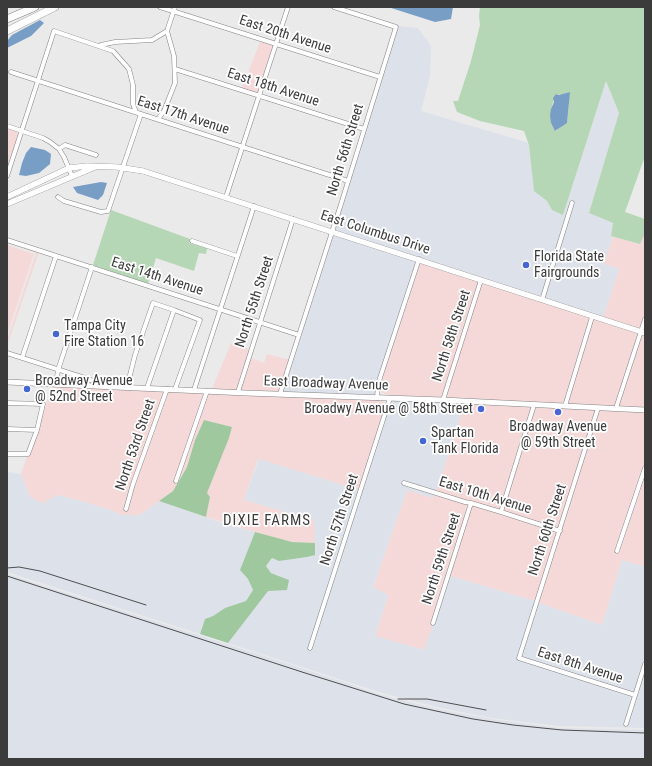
<!DOCTYPE html>
<style>
body{margin:0}
#map{position:relative;width:652px;height:766px;overflow:hidden;background:#eaeaeb;font-family:"Roboto Condensed",sans-serif}
canvas{display:block}
.frame{position:absolute;inset:0;border:8px solid #3b3b3c;pointer-events:none}
</style>
<div id="map">
<canvas width="652" height="766"></canvas>
<div class="frame"></div>
</div>
<script>
const c = document.querySelector('canvas').getContext('2d');
c.lineJoin = 'round';
function fill(path, color) { c.fillStyle = color; c.fill(path, 'evenodd'); }
const poly = rows => new Path2D(rows.map(r => 'M' + r).join(''));
function strokePath(path, color, width, dash) { c.strokeStyle = color; c.lineWidth = width; c.lineCap = dash ? 'butt' : 'round'; c.setLineDash(dash || []); c.stroke(path); }
function drawText(font, color, halo, rows, align = 'center') {
  c.font = font + ' "Roboto Condensed",sans-serif'; c.lineWidth = 3.5; c.setLineDash([]); c.textBaseline = 'middle'; c.strokeStyle = halo; c.fillStyle = color; for (const [text, x, y, turn = 0] of rows) {
    c.save(); c.translate(x, y); c.rotate((+turn || 0) * Math.PI / 180); c.textAlign = isNaN(turn) ? turn : align; if (halo) c.strokeText(text, 0, 0); c.fillText(text, 0, 0); c.restore();
  }
}
fill(poly([
 [260,42,274,45,258,93,242,88],
 [7,128,19,133,7,170],
 [645,233,645,313,640,329,603,318,619,269,604,264,613,236,640,244],
 [7,242,39,252,7,346,7,340,36,253],
 [7,245,34,254,7,335],
 [421,262,479,281,442,398,390,396,379,391,380,384],
 [482,282,590,318,563,404,446,398],
 [593,319,639,333,615,406,567,404],
 [642,335,645,335,645,408,618,406],
 [231,343,250,349,237,390,212,389],
 [267,354,290,360,279,391,240,390,251,358,264,363],
 [52,386,165,391,131,483,124,510,127,511,135,484,169,391,204,393,174,482,177,484,173,491,140,515,121,515,113,511,88,503,58,495,44,504,30,497,21,474,27,456,30,455],
 [208,393,282,396,282,397,378,400,386,403,359,490,258,459,244,500,315,520,315,543,292,542,275,538,206,517,210,497,207,493,229,438,232,427,204,420,195,440,187,467,178,481],
 [465,403,531,407,499,509,470,500,465,500,436,491],
 [535,407,596,410,559,529,503,510],
 [599,410,645,412,645,463,615,552,619,553,645,474,645,567,622,560,602,625,539,603],
 [407,490,433,498,434,495,468,505,431,624,433,625,425,650,375,637,388,595,373,588],
 [472,505,557,533,535,601,450,576]
]), '#f4d9d8');
fill(poly([
 [398,26,418,28,431,46,430,76,421,111,529,143,532,168,534,190,547,201,552,210,563,215,606,81,619,113,589,213,613,223,611,236,613,236,604,264,619,269,603,318,544,298,574,201,571,201,541,297,335,230],
 [334,234,416,261,376,383,375,395,283,392],
 [391,400,465,403,436,491,402,481,401,484,434,495,433,498,407,490,373,587,388,595,375,636,424,650,433,625,434,625,450,576,535,601,517,659,632,697,624,726,627,727,645,670,645,728,559,726,491,718,437,707,382,693,228,643,268,590,281,576,271,573,266,566,272,558,279,561,307,557,315,554,314,520,244,500,259,459,359,490,308,649,311,650],
 [7,472,21,474,30,497,44,504,46,501,58,495,88,503,113,511,121,515,140,515,159,501,222,523,255,532,240,570,248,579,253,590,246,601,225,608,213,616,205,619,200,634,7,572],
 [622,560,645,567,645,658,634,693,521,656,539,603,602,625],
 [7,574,292,665,382,695,437,709,491,719,559,728,645,730,645,759,7,759]
]), '#dde1e9');
fill(poly([
 [480,7,645,7,645,156,625,212,645,219,645,233,640,244,611,236,613,223,589,213,619,113,606,81,563,215,552,210,547,201,534,191,529,145,524,131,480,121,457,112,453,101,458,101,471,61,480,25,479,16],
 [569,92,569,102,567,123,564,124,556,131,554,129,551,123,552,105,556,94,563,95],
 [111,210,190,239,189,243,207,248,206,254,199,253,194,271,156,258,148,284,93,265]
]), '#b5d7b5');
fill(poly([
 [204,420,232,427,229,438,207,493,210,497,206,517,159,501,173,491,187,467,195,440],
 [255,532,292,542,315,543,315,555,307,557,279,561,272,558,266,566,271,573,289,580,287,590,268,591,228,643,200,634,205,619,213,616,225,608,246,601,253,590,248,579,240,570]
]), '#9fc89f');
fill(poly([
 [388,7,453,7,451,19,435,22],
 [40,20,44,23,31,36,7,48,7,41,12,35],
 [570,92,567,123,555,131,551,123,550,115,551,109,554,102,553,98,556,94,559,95],
 [31,147,45,150,51,154,50,164,39,173,26,176,19,175,22,163,26,153],
 [101,182,107,183,103,195,98,200,77,193,73,187]
]), '#799ec6');
const minor = poly([
 [160,7,380,77],
 [101,45,115,42,152,40,167,31],
 [175,69,364,129],
 [11,72,348,181],
 [158,119,164,111,175,83,174,56,167,31,175,7],
 [7,126,43,138,50,142,59,149,64,157,72,176],
 [59,149,65,145,96,155],
 [7,176,54,31,113,51,129,69,133,85,133,104,136,112],
 [58,197,64,201,101,212,108,211,141,114],
 [226,197,288,7],
 [7,240,299,335],
 [192,241,237,256],
 [542,300,572,203],
 [7,353,91,380,106,386],
 [22,358,56,256],
 [56,384,58,370,92,267],
 [127,387,135,355,153,303,174,310,200,320,175,389],
 [147,388,174,310],
 [194,390,254,206],
 [238,392,293,219],
 [280,394,342,201,396,27,334,7],
 [377,398,378,384,419,259],
 [443,400,481,280],
 [7,403,43,404,37,430,28,454,7,454],
 [565,406,592,317],
 [598,408,519,658,635,695],
 [616,408,645,319],
 [7,429,37,430],
 [176,481,207,391],
 [404,483,465,502,471,503,501,512,560,531],
 [126,509,133,484,167,389],
 [501,512,534,405],
 [617,551,645,468],
 [433,623,471,503],
 [310,648,390,398],
 [626,724,645,664]
]);
const tertiary = poly([
 [7,382,246,393,443,400,645,410]
]);
const secondary = poly([
 [7,197,69,168,87,166,117,167,143,171,645,333],
 [7,204,95,167]
]);
const motorway = poly([
 [7,19,35,7],
 [7,31,55,7]
]);
strokePath(minor, '#838384', 5);
strokePath(tertiary, '#838384', 6);
strokePath(secondary, '#838384', 6);
strokePath(motorway, '#838384', 8);
strokePath(minor, '#fff', 4);
strokePath(tertiary, '#fff', 5);
strokePath(secondary, '#fff', 5.5);
strokePath(motorway, '#fff', 7);
strokePath(poly([
 [7,568,19,567,40,571,146,605],
 [7,576,302,672,404,704,473,719,513,725,562,730,645,733],
 [398,699,427,699,486,710]
]), '#4e4e4f', 1);
for (const [x, y, r, color] of [
 [526,265,4,"#4565d8"],
 [56,334,4,"#4565d8"],
 [27,389,4,"#4565d8"],
 [481,409,4,"#4565d8"],
 [558,412,4,"#4565d8"],
 [423,441,4,"#4565d8"]
]) { const dot = new Path2D(); dot.arc(x, y, r, 0, 2 * Math.PI); c.fillStyle = color; c.fill(dot); strokePath(dot, '#fff', 1.5); }
drawText('14px', '#3b3b3c', '#fff', [
 ["East 20th Avenue",285,35,18],
 ["East 18th Avenue",273,88,18],
 ["East 17th Avenue",183,116,18],
 ["North 56th Street",346,150,-73],
 ["East Columbus Drive",375,233,18],
 ["East 14th Avenue",157,277,18],
 ["North 55th Street",255,302,-72],
 ["North 58th Street",452,336,-72],
 ["East Broadway Avenue",326,384,2],
 ["North 53rd Street",136,445,-71],
 ["East 10th Avenue",485,496,17],
 ["North 57th Street",340,520,-72],
 ["North 60th Street",548,530,-72],
 ["North 59th Street",442,559,-72],
 ["East 8th Avenue",580,666,18]
]);
drawText('14px', '#3b3b3c', '#fff', [
 ["Florida State",534,257],
 ["Fairgrounds",534,273],
 ["Tampa City",64,326],
 ["Fire Station 16",64,342],
 ["Broadway Avenue",35,381],
 ["@ 52nd Street",35,397],
 ["Broadwy Avenue @ 58th Street",473,409,"right"],
 ["Broadway Avenue",558,427,"center"],
 ["@ 59th Street",558,443,"center"],
 ["Spartan",431,433],
 ["Tank Florida",431,449]
], 'left');
c.letterSpacing = '1px';
drawText('15px', '#3b3b3c', '#fff', [
 ["DIXIE FARMS",267,521]
]);
c.letterSpacing = '0px';
</script>
